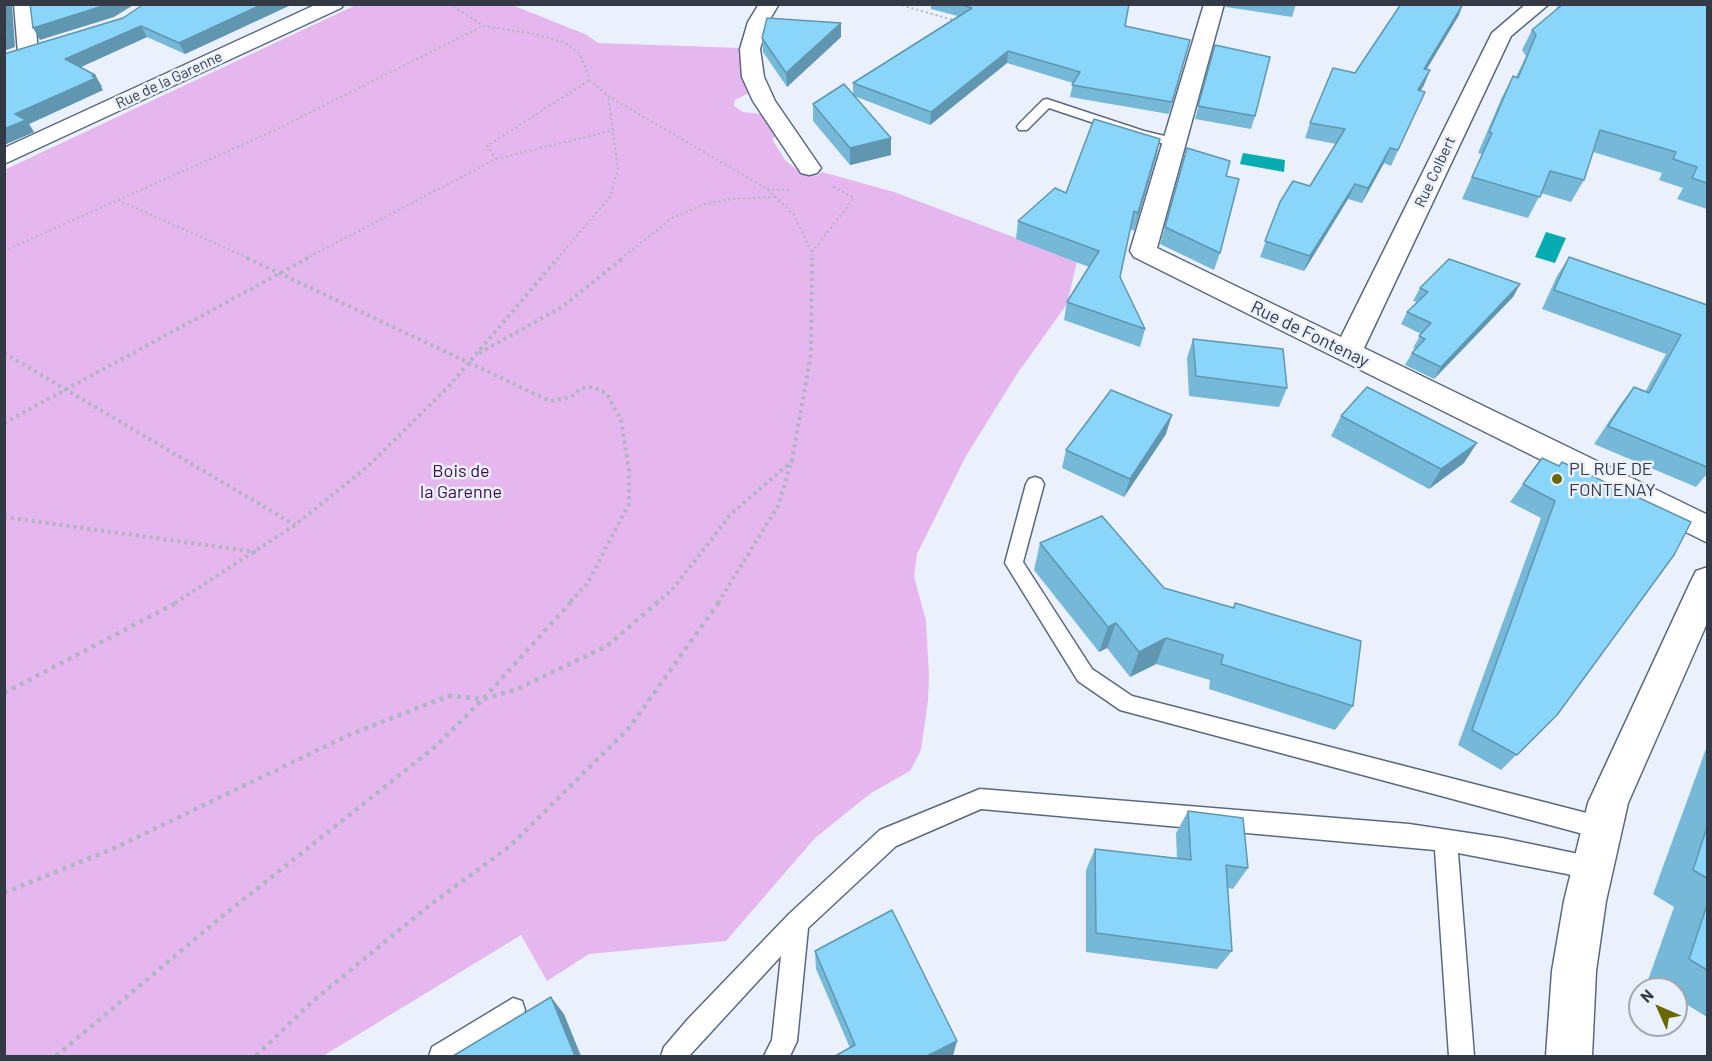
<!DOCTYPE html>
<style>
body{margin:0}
#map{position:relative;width:1712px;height:1061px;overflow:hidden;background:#eaf1fc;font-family:Barlow,sans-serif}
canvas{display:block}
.frame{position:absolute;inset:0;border:6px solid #343a45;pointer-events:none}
.north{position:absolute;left:1628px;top:977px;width:60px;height:60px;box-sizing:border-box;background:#eaf1fc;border:2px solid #a1a8b3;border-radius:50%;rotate:315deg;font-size:16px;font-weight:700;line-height:24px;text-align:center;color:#343a45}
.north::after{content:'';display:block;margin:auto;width:21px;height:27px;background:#696700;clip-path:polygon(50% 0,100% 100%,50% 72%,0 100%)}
</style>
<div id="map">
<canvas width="1712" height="1061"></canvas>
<div class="frame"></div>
<div class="north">N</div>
</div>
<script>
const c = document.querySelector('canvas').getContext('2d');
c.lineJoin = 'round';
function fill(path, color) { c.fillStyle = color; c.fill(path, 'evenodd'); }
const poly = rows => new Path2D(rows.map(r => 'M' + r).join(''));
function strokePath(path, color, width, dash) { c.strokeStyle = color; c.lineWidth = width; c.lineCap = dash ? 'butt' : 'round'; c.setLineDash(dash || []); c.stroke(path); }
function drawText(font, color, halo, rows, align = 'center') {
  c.font = font + ' Barlow,sans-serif'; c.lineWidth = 5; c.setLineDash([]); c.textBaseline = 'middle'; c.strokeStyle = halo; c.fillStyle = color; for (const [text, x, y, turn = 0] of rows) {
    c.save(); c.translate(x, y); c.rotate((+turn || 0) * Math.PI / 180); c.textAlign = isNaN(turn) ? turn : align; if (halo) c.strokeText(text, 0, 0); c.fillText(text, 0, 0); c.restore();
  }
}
fill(poly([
 [356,5,512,5,587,35,598,43,740,48,740,66,749,93,735,100,734,106,743,112,761,114,775,137,772,139,785,160,796,169,817,176,822,172,894,192,1077,261,1067,304,1017,374,966,456,917,554,914,576,926,621,929,676,928,701,921,750,910,771,871,793,815,838,726,941,589,954,547,981,521,935,323,1056,5,1056,4,170]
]), '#e6b6ef');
fill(poly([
 [1243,153,1285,160,1284,172,1240,164],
 [1546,232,1566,238,1555,263,1535,257]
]), '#07acb2');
const service = poly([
 [1047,99,1144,131,1177,139,1179,142,1173,146,1136,137,1049,108,1027,130,1019,130,1017,127,1019,124,1043,100,1047,99],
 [1035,477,1041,479,1044,484,1023,562,1092,669,1132,696,1602,817,1610,821,1613,828,1610,835,1602,839,1120,710,1078,681,1005,563,1026,484,1029,479,1035,477],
 [980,789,1409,824,1502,838,1593,857,1601,860,1604,868,1601,876,1593,879,1458,853,1474,1056,1449,1056,1435,850,981,809,896,846,808,928,797,1041,790,1056,764,1056,772,1040,781,956,689,1056,661,1056,664,1047,688,1019,789,914,880,830,980,789],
 [513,998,522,1001,525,1010,522,1019,463,1056,429,1056,432,1047,513,998]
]);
const minor = poly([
 [14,4,34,4,38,53,35,57,28,59,21,57,18,53,14,4],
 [317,4,344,4,341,8,4,164,4,148,317,4],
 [759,4,779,4,768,22,760,49,764,77,775,101,821,168,817,173,809,175,801,173,753,101,742,77,740,49,748,22,759,4],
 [1204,4,1224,4,1157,248,1341,337,1492,33,1526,4,1549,4,1511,36,1364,348,1708,515,1708,543,1134,257,1130,251,1204,4]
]);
const tertiary = poly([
 [1708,567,1708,621,1628,803,1606,901,1596,971,1592,1056,1546,1056,1552,971,1564,901,1588,803,1691,581,1696,571,1708,567]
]);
strokePath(service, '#5a6981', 3);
strokePath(minor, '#5a6981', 3);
strokePath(tertiary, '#5a6981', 3);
strokePath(poly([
 [449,4,484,26,535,34,565,43,580,54,590,80,608,96,767,189,794,215,812,252,812,259],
 [897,4,957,21],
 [496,159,614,130],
 [767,189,790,190],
 [118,200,250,259],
 [4,251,275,130,483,26],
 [812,252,854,198,832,186],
 [305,259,496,159,487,146,590,80],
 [557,259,610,197,618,169,608,96],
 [621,259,672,218,705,204,731,199,776,197]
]), '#afb6c1', 2, [2, 3]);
strokePath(poly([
 [247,258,550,401,571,397,581,388,593,387,607,394,621,420,629,470,629,504,587,584,569,603],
 [4,353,295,525],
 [479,353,562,307,623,258],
 [4,423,308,258],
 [4,517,256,552],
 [175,603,295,525,366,468,449,386,558,258],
 [656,603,672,590,731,514,792,461],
 [718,603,778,506,792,460,811,354,812,258]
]), '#afb6c1', 4, [3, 4]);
strokePath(poly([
 [4,693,178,602],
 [4,893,117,847,351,734,448,696,483,699,515,690,607,646,658,602],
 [56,1056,219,919,436,746,483,699,571,602],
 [256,1056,314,1000,435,901,509,847,629,728,719,602]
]), '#afb6c1', 4.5, [4, 5]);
fill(service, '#fff');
fill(minor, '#fff');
fill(tertiary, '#fff');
fill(poly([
 [293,4,185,54,147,37,81,67,95,75,102,87,101,87,103,90,29,124,34,132,4,145,123,18],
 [931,4,1021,4,1190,40,1169,114,1070,97,1073,83,1007,63,930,125,854,96,891,155,850,165,813,121,813,104,853,94,853,83,958,16,931,9],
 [1225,4,1296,4,1292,17,1226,7],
 [1559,4,1707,4,1707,209,1677,199,1683,188,1659,180,1662,173,1593,152,1584,180,1571,202,1541,193,1528,218,1462,199,1482,154,1478,153,1502,97,1513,76,1516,77,1526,56,1522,50,1532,30,1555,11],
 [1459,15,1426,69,1424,85,1420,91,1425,92,1391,166,1384,163,1362,203,1348,199,1304,271,1260,257,1280,202,1310,186,1336,144,1305,138,1310,123,1355,73],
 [841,37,787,87,763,52,762,38],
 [1215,45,1255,116,1251,129,1195,119],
 [1160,139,1156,157,1134,231,1130,229,1120,277,1145,329,1140,347,1064,320,1067,302,1089,267,1016,239,1018,221],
 [1187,148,1226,176,1220,253,1214,270,1160,244],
 [1569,257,1706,304,1707,301,1707,474,1696,487,1594,444,1620,405,1634,387,1645,392,1666,354,1542,309,1557,276],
 [1520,284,1513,297,1434,379,1405,365,1412,353,1415,349,1413,348,1421,334,1401,324,1407,312,1417,302,1413,301,1420,288],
 [1193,339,1287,388,1279,407,1189,396,1187,358],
 [1341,416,1464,463,1429,489,1331,436],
 [1166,434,1124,497,1062,468,1066,450],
 [1542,458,1559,466,1557,715,1501,770,1458,745,1541,518,1510,502],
 [1040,543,1164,588,1233,608,1235,603,1353,706,1335,730,1209,689,1210,680,1156,664,1130,677,1107,648,1099,652,1034,570],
 [1707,746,1707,1017,1676,998,1676,989,1662,989,1648,980,1674,907,1653,894],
 [1188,811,1248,868,1233,889,1228,888,1232,951,1217,969,1086,952,1086,870,1095,849,1177,859,1176,833],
 [815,951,953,1056,850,1048,816,969]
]), '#76b8d7');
fill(poly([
 [6,4,12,4,15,47,4,51],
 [109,4,135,4,114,17,40,40,33,28],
 [263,4,293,4,185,54,179,43],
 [1463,4,1459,15,1418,84,1424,69],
 [841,23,841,37,787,87,786,73],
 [141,26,147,37,72,71,65,59],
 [1190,40,1187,52,1169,114,1172,102],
 [1008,51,1007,63,930,125,931,112],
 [1430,70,1424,85,1412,105,1418,90],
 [95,75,102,87,101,87,103,90,29,124,34,132,4,145,4,129,15,114],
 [891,138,891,155,850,165,850,148],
 [1160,139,1156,157,1134,231,1138,213],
 [1390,148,1384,163,1362,203,1368,188],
 [1355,184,1348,199,1304,271,1310,256],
 [1520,284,1513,297,1434,379,1441,367],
 [1172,415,1166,434,1124,497,1130,479],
 [1477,443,1464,463,1429,489,1441,469],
 [1116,623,1107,648,1099,652,1108,627],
 [1166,638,1156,664,1130,677,1139,652],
 [551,997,564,1014,581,1056,575,1056],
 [957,1041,953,1056,927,1056]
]), '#6096af');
const building = poly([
 [4,4,6,4,7,36,4,37,4,4],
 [30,4,109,4,33,28,30,4],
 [144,4,263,4,179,43,141,26,65,59,95,75,92,76,96,78,15,114,26,120,4,129,4,54,123,18,144,4],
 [960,4,1129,4,1125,26,1190,40,1172,102,1072,85,1080,72,1008,51,931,112,853,83,972,8,960,4],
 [1401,4,1463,4,1424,69,1430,70,1418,90,1425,92,1398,150,1390,148,1368,188,1355,184,1310,256,1265,241,1280,202,1293,181,1310,186,1345,129,1310,123,1333,68,1355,73,1401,4],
 [1563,4,1707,4,1707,183,1692,178,1697,167,1673,159,1676,152,1600,130,1584,180,1550,171,1540,197,1472,177,1492,133,1489,132,1513,76,1518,78,1536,35,1532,30,1563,4],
 [767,18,841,23,786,73,762,38,767,18],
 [1215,45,1270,57,1255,116,1198,106,1215,45],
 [844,84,891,138,850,148,813,104,844,84],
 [1094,119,1160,139,1138,213,1134,211,1120,277,1145,329,1067,302,1099,251,1018,221,1055,188,1066,193,1094,119],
 [1187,148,1230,161,1226,176,1239,179,1220,253,1165,227,1187,148],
 [1569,257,1707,305,1707,467,1608,426,1634,387,1649,393,1681,335,1554,290,1569,257],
 [1449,259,1520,284,1441,367,1412,353,1425,339,1419,336,1431,323,1407,312,1428,292,1420,288,1449,259],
 [1193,339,1283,349,1287,388,1196,376,1193,339],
 [1367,387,1477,443,1441,469,1341,416,1367,387],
 [1111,390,1172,415,1130,479,1066,450,1111,390],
 [1542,458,1559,466,1562,462,1691,522,1674,555,1557,715,1517,755,1472,730,1555,501,1523,484,1542,458],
 [1102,516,1164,588,1234,608,1235,603,1361,641,1353,706,1221,664,1223,655,1166,638,1139,652,1116,623,1108,627,1040,543,1102,516],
 [1188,811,1243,818,1248,868,1226,865,1232,951,1096,933,1095,849,1191,860,1188,811],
 [1707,827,1707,878,1693,870,1707,827],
 [1707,905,1707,970,1689,959,1707,905],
 [892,910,957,1041,927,1056,835,1056,855,1045,815,951,892,910],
 [551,997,575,1056,453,1056,551,997]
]);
fill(building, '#89d6fa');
strokePath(building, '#6096af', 1.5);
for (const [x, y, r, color] of [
 [1557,479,6,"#696700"]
]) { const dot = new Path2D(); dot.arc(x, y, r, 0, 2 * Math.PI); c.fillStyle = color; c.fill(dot); strokePath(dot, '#eaf1fc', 2); }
drawText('15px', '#343a45', '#eaf1fc', [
 ["Rue de la Garenne",169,80,-25],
 ["Rue Colbert",1435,172,-65]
]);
drawText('18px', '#343a45', '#eaf1fc', [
 ["Rue de Fontenay",1310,334,26]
]);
drawText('18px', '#343a45', '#eaf1fc', [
 ["PL RUE DE",1569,469],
 ["FONTENAY",1569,490]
], 'left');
drawText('18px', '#410c4b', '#eaf1fc', [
 ["Bois de",461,471],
 ["la Garenne",461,492]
]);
</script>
